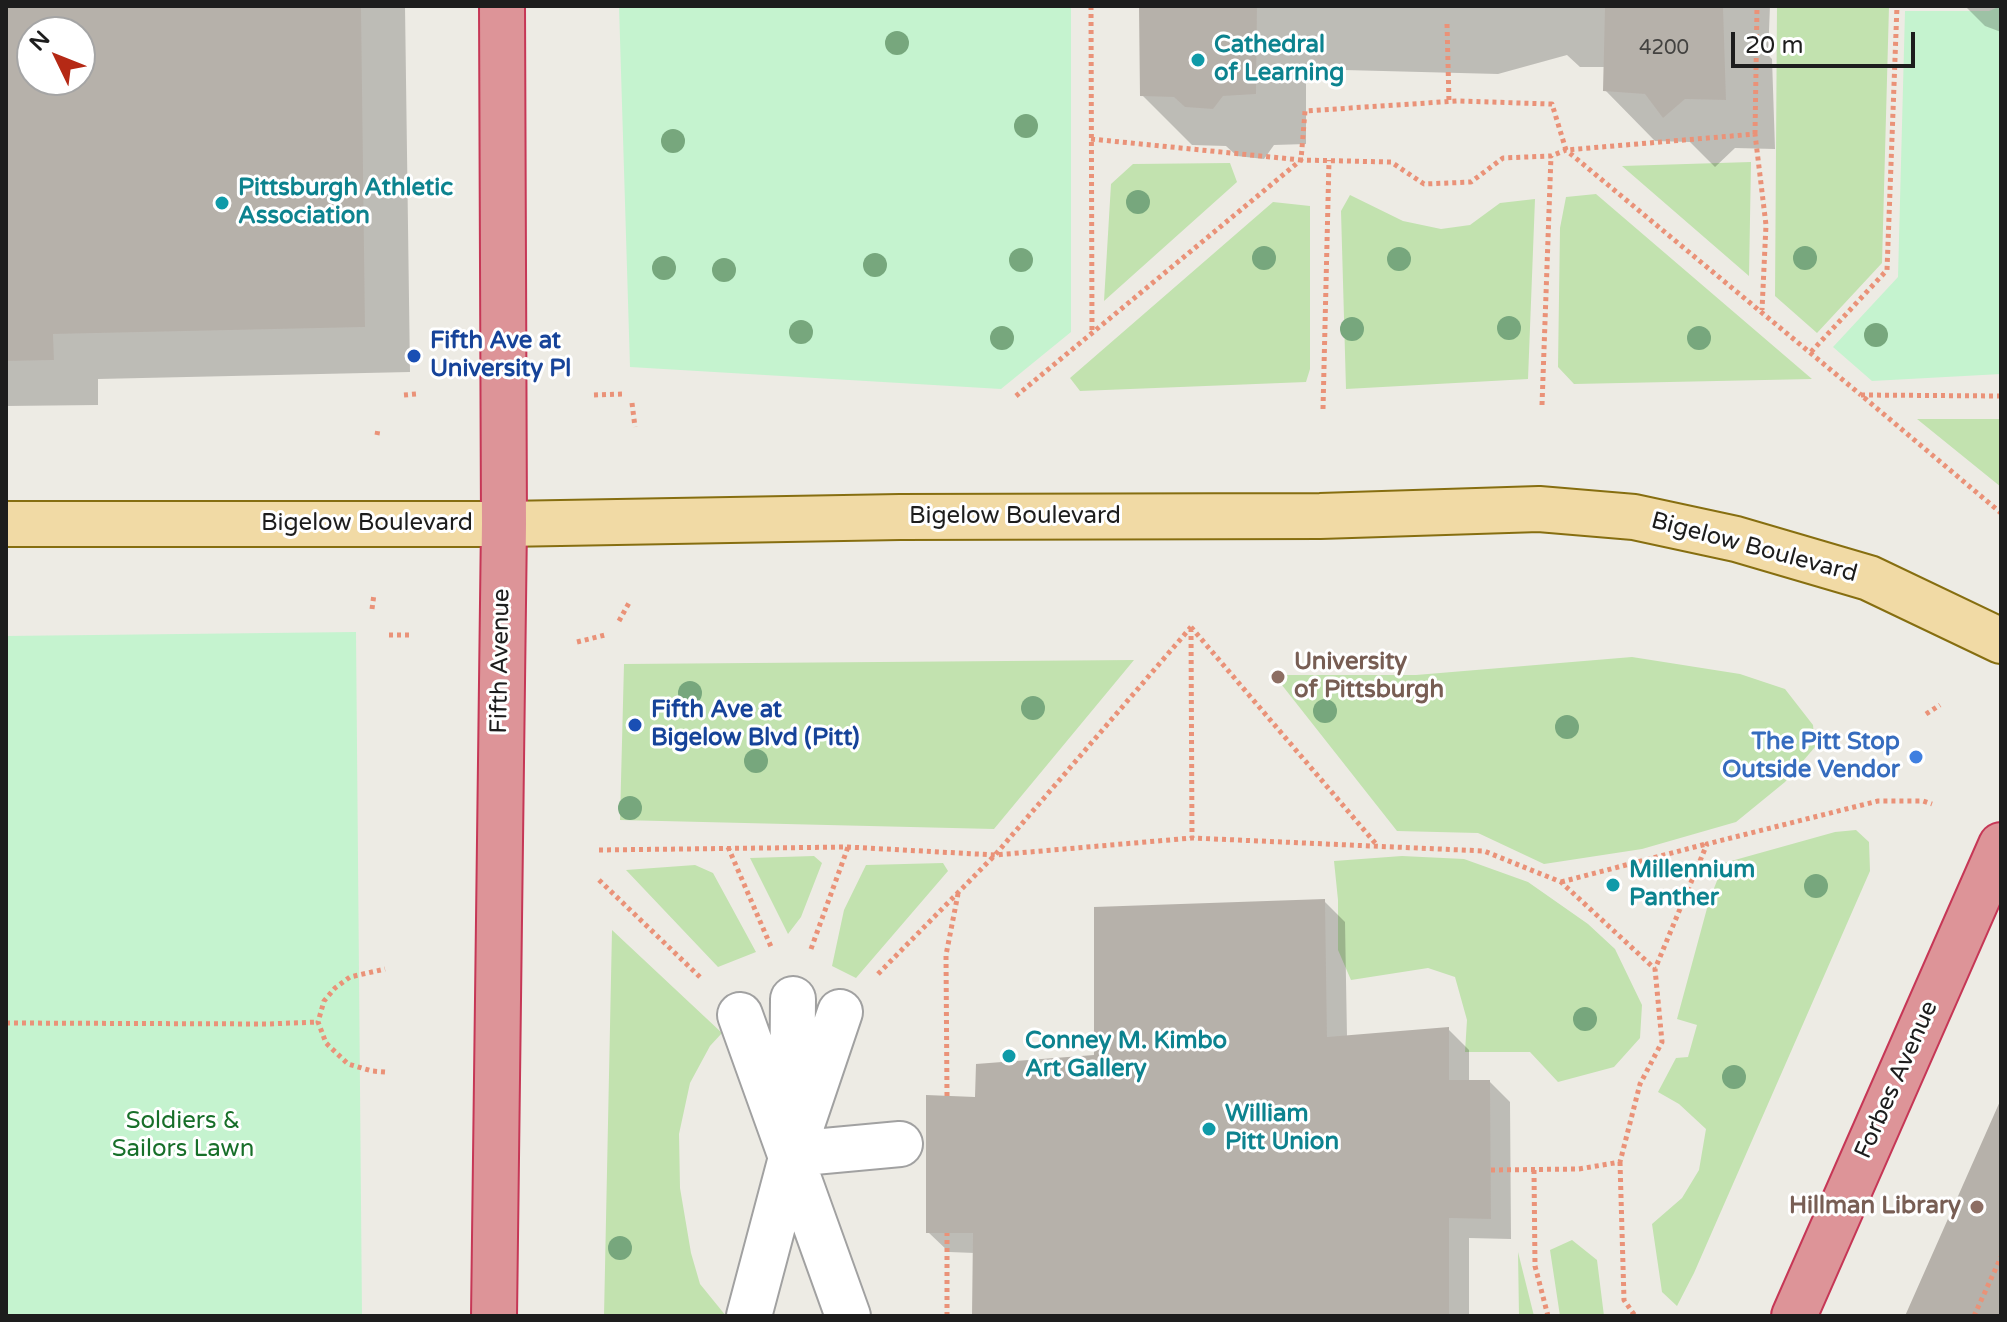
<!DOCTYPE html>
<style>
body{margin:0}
#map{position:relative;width:2007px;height:1322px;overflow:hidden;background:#edebe4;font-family:"Varela Round",sans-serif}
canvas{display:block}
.frame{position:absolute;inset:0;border:8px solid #1d1d1d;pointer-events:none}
.north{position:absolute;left:16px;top:16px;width:80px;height:80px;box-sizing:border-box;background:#fff;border:2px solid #a5a5a5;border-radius:50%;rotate:313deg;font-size:22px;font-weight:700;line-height:32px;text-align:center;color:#1d1d1d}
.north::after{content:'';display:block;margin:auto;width:28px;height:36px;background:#b52915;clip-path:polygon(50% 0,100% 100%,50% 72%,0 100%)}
.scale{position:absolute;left:1731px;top:32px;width:184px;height:36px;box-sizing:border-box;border:4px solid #1d1d1d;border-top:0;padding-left:10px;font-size:24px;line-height:28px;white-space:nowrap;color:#1d1d1d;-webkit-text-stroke:6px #fff;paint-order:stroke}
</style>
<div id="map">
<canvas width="2007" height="1322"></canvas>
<div class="frame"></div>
<div class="north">N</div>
<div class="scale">20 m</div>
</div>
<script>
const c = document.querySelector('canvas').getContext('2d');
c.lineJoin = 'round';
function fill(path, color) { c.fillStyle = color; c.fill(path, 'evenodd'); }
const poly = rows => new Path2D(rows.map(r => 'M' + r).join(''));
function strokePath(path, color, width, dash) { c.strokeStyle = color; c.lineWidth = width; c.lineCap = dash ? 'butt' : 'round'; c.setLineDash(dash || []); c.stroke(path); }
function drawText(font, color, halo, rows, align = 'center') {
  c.font = font + ' "Varela Round",sans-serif'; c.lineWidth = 6; c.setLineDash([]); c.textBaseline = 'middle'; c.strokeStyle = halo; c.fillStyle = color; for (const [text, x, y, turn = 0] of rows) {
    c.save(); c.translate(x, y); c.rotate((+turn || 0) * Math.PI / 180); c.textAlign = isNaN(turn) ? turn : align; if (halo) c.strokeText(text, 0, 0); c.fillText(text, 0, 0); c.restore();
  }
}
fill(poly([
 [1777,6,1889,6,1882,263,1817,333,1775,296],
 [1751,162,1749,276,1622,166],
 [1230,163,1237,182,1104,301,1111,184,1133,164],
 [1596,194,1812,379,1574,384,1558,367,1560,228,1566,197],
 [1350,195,1403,221,1441,229,1470,225,1500,203,1535,199,1528,379,1346,389,1341,211],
 [1273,202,1310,206,1310,369,1306,382,1080,391,1070,378],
 [1917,419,2001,419,2001,487],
 [1632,657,1740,674,1785,689,1813,725,1815,747,1785,782,1736,822,1642,849,1544,864,1478,833,1397,831,1274,675,1416,675],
 [1134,660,994,829,620,820,624,664],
 [1856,830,1869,842,1870,871,1694,1273,1677,1306,1662,1292,1652,1224,1682,1198,1699,1170,1706,1129,1679,1104,1658,1092,1676,1058,1688,1057,1697,1025,1677,1019,1709,901,1724,863,1835,832],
 [814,856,822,863,801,917,788,934,750,858],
 [1402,856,1464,859,1528,882,1588,924,1615,949,1642,1005,1640,1038,1614,1067,1558,1082,1530,1052,1465,1052,1467,1020,1455,977,1428,968,1351,980,1338,950,1338,900,1334,861],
 [943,863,948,871,856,978,832,966,844,910,866,865],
 [695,865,713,873,756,952,718,967,626,870],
 [612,930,722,1033,710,1046,690,1083,679,1134,680,1188,691,1253,700,1284,726,1316,604,1316],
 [1572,1240,1597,1260,1604,1316,1560,1316,1550,1250],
 [1518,1252,1534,1316,1519,1316]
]), '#c2e2af');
fill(poly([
 [619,6,1071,6,1071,332,1001,389,630,367],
 [2001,6,2001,374,1872,381,1833,347,1898,277,1905,11,1989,11],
 [356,632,362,1316,6,1316,6,636]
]), '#c5f3cf');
fill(poly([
 [6,6,405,6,410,372,98,379,98,405,6,406],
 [32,32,80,32,80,80,32,80],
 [1141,6,1770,6,1768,55,1772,59,1775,149,1735,148,1715,167,1690,142,1655,141,1605,90,1605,67,1580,67,1567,55,1498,74,1306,69,1306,144,1274,145,1264,159,1237,156,1226,146,1192,145,1142,95],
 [1965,6,2001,6,2001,32,1985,26],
 [1324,901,1345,922,1347,1037,1448,1029,1469,1050,1469,1082,1490,1082,1510,1102,1511,1239,1469,1238,1469,1316,974,1316,975,1253,949,1252,928,1232,977,1099,1096,1057]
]), '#0003');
fill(poly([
 [6,6,361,6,365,327,53,334,54,360,6,361],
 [32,32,80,32,80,80,32,80],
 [1139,6,1257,6,1256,94,1223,96,1213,109,1185,107,1174,97,1140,96],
 [1605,6,1723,6,1726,100,1685,99,1663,118,1645,94,1603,91],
 [1325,899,1327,1037,1449,1027,1449,1080,1490,1080,1491,1219,1449,1218,1449,1316,972,1316,973,1233,926,1233,926,1095,975,1097,976,1064,1094,1055,1094,907],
 [2001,1099,2001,1316,1905,1316]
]), '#b6b1aa');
const minor = poly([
 [740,1015,848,1316],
 [792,1116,793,999],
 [792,1154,900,1144],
 [749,1316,792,1154,840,1012]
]);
const major = poly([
 [6,524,504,524,900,517,1320,516,1539,509,1634,517,1736,539,1869,578,2001,641]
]);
const highway = poly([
 [494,1316,504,524,502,6],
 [1794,1316,2001,845]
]);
strokePath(minor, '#a1a1a1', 48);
strokePath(major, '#866e10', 48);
strokePath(highway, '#c63756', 48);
strokePath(poly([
 [1091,6,1092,332],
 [1447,24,1449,102],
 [1755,134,1757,6],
 [1091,139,1301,160,1305,111,1457,101,1552,104,1566,150,1755,134,1766,225,1762,310],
 [1811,352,1887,270,1897,6],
 [404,395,416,394],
 [594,395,622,394],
 [1016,396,1301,160,1391,162,1424,184,1471,182,1503,158,1551,156,1566,150,1861,395],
 [2001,396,1861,395,2001,513],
 [632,403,635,427],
 [1542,405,1551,156],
 [1323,409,1329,160],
 [377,435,378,429],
 [372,609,374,594],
 [619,621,630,601],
 [1191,627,1376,844],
 [1191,628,1192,838],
 [389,635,409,635],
 [577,642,605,635],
 [1926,714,1940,705],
 [728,847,772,949],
 [599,850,848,847,995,855,1192,838,1484,851,1561,882,1655,969],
 [599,880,702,979],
 [1561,882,1706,844],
 [811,949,848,847],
 [878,974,995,855,1191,627],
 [6,1023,268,1024,318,1022],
 [385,1072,372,1071,348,1064,326,1043,318,1022,324,1001,335,988,350,977,385,969],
 [947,1096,946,955,958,894],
 [1620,1162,1624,1300,1635,1316],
 [1491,1170,1579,1169,1620,1162,1640,1084,1662,1042,1655,969,1707,844,1878,801,1923,801,1932,804],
 [1534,1170,1535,1266,1548,1316],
 [947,1316,947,1233],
 [1974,1316,2001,1257]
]), '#ea9278', 5, [4, 4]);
strokePath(minor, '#fff', 44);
strokePath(major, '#f1daa5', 44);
strokePath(highway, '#dd9498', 44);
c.fillStyle = '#77a77d';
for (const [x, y] of [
 [897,43],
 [1026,126],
 [673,141],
 [1138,202],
 [1264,258],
 [1805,258],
 [1399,259],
 [1021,260],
 [875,265],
 [664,268],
 [724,270],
 [1509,328],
 [1352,329],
 [801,332],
 [1876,335],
 [1002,338],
 [1699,338],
 [690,693],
 [1033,708],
 [1325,711],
 [1567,727],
 [756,761],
 [630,808],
 [1816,886],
 [1585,1019],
 [1734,1077],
 [620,1248]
]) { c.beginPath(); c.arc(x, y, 12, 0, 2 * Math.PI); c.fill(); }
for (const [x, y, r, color] of [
 [1198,60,8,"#0f9aa8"],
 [222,203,8,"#0f9aa8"],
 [414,356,8,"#1a4fb4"],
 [1278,677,8,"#8d6e63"],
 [635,725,8,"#1a4fb4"],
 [1916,757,8,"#3f7fe0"],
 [1613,885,8,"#0f9aa8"],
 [1009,1056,8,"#0f9aa8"],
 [1209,1129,8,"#0f9aa8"],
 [1977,1207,8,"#8d6e63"]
]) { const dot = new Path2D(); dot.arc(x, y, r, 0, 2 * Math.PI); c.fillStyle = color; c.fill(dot); strokePath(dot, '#fff', 3); }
drawText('20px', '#434240', null, [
 ["4200",1664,49]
]);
drawText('bold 24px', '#0d838f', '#fff', [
 ["Cathedral",1214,46],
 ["of Learning",1214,74],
 ["Pittsburgh Athletic",238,189],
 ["Association",238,217],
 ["Millennium",1629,871],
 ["Panther",1629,899],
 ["Conney M. Kimbo",1025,1042],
 ["Art Gallery",1025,1070],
 ["William",1225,1115],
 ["Pitt Union",1225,1143]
], 'left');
drawText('bold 24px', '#164399', '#fff', [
 ["Fifth Ave at",430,342],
 ["University Pl",430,370],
 ["Fifth Ave at",651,711],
 ["Bigelow Blvd (Pitt)",651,739]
], 'left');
drawText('24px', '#1d1d1d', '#fff', [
 ["Bigelow Boulevard",1015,517],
 ["Bigelow Boulevard",367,524],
 ["Bigelow Boulevard",1754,548,15],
 ["Fifth Avenue",501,661,-89],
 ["Forbes Avenue",1897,1080,-66]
]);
drawText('bold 24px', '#785e54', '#fff', [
 ["University",1294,663],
 ["of Pittsburgh",1294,691],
 ["Hillman Library",1961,1207,"right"]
], 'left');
drawText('bold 24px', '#366cbe', '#fff', [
 ["The Pitt Stop",1900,743],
 ["Outside Vendor",1900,771]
], 'right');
drawText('24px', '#176f29', '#fff', [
 ["Soldiers &",183,1122],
 ["Sailors Lawn",183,1150]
]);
</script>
